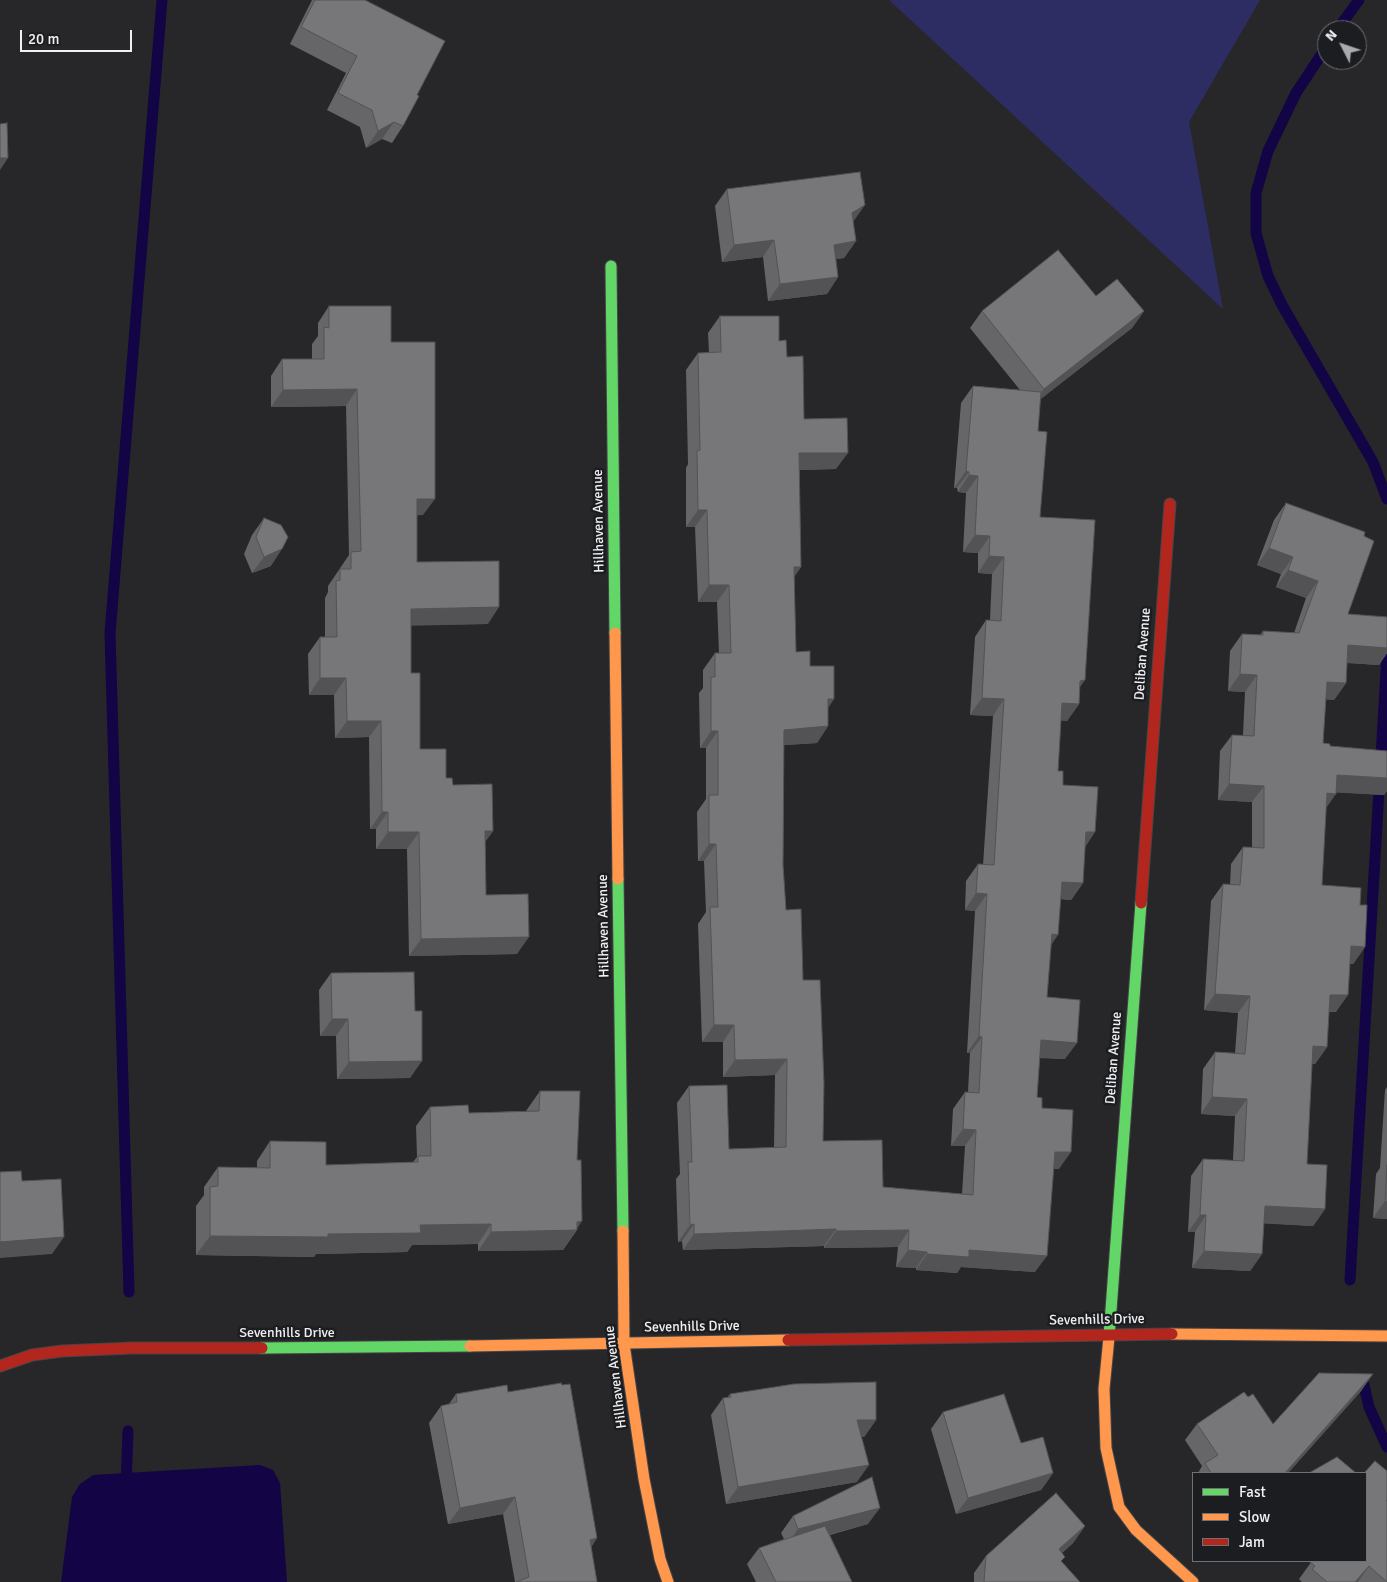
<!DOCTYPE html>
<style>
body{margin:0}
#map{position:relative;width:1387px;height:1582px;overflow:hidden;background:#272729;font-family:Signika,sans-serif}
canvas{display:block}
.legend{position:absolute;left:1192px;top:1472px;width:175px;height:90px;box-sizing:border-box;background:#1c1d20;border:1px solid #717174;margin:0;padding:6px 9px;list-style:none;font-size:15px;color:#f0f0f2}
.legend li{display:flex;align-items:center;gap:10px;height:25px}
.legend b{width:25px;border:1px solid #717174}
.north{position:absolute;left:1317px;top:20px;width:50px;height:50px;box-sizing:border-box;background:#1c1d20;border:1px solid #717174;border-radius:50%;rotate:311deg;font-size:14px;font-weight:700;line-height:20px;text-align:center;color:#f0f0f2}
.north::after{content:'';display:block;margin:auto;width:18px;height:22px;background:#aaaaac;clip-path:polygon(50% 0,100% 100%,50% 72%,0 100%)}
.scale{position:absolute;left:20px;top:30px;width:112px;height:22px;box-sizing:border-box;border:2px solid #f0f0f2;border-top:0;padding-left:6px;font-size:15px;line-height:18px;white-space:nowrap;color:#f0f0f2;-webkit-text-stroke:4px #1c1d20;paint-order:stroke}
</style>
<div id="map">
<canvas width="1387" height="1582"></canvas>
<ul class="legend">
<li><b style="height:6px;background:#63d668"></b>Fast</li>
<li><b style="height:6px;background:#ff974d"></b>Slow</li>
<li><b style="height:6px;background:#b3261e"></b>Jam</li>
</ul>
<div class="north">N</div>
<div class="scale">20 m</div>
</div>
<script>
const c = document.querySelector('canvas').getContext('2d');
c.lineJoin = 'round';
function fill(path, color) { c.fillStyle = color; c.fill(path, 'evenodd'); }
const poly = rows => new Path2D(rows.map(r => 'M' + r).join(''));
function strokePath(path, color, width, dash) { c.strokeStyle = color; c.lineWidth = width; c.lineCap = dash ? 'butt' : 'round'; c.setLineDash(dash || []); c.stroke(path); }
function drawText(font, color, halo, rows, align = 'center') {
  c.font = font + ' Signika,sans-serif'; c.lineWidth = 5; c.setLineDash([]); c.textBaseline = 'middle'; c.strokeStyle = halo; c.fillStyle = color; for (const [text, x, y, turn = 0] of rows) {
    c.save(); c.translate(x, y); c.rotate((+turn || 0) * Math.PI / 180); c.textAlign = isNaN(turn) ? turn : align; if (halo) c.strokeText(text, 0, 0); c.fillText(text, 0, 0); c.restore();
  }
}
fill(poly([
 [889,0,1260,0,1189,122,1223,309]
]), '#2d2d63');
fill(poly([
 [260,1465,273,1470,280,1483,287,1582,61,1582,72,1497,80,1484,93,1475]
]), '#130445');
strokePath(poly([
 [1337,30,1359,0],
 [1327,46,1296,93,1268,151,1256,193,1256,233,1268,276,1282,305,1373,462,1387,499],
 [1350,1280,1387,655],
 [129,1292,110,633,162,0],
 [1364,1385,1369,1407,1387,1447],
 [126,1487,128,1431]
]), '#130445', 11);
const fast = poly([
 [611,266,615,633],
 [618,879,623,1231],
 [1109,1337,1141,903],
 [262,1348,470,1346]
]);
const slow = poly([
 [615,633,618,879],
 [623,1231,624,1344,644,1479,660,1559,668,1582],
 [1172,1334,1387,1336],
 [1109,1337,1104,1389,1106,1448,1119,1507,1136,1530,1193,1582],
 [470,1346,788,1340]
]);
const jam = poly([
 [1141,903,1170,504],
 [788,1340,1172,1334],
 [0,1366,32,1355,62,1351,132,1348,262,1348]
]);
strokePath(fast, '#454547', 13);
strokePath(slow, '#454547', 13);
strokePath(jam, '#454547', 13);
strokePath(fast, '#63d668', 11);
strokePath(slow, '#ff974d', 11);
strokePath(jam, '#b3261e', 11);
fill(poly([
 [312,0,365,0,417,95,403,126,392,143,382,139,366,148,360,127,327,110,346,73,290,44],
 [727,189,853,222,856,241,844,258,836,259,838,277,827,294,768,301,763,257,722,262,715,206],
 [1096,296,1144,311,1132,328,1040,399,1038,431,1040,517,1080,687,1079,704,1067,721,1061,720,1058,771,1085,847,1083,883,1071,900,1061,899,1051,945,1047,997,1065,1059,1039,1058,1037,1097,1042,1108,1059,1169,1054,1169,1035,1272,961,1267,957,1273,916,1270,916,1268,896,1267,898,1247,824,1248,824,1246,683,1250,682,1241,678,1242,676,1179,680,1174,677,1103,689,1086,729,1149,774,1148,775,1075,723,1077,723,1042,702,1042,698,924,706,912,704,861,698,861,697,812,706,799,706,748,700,748,699,693,703,688,703,670,715,653,719,653,717,602,698,602,695,527,686,527,686,468,688,464,686,370,698,353,709,353,708,333,720,316,779,341,787,357,804,419,836,469,799,470,801,567,794,577,796,652,810,666,828,708,828,726,817,743,784,745,783,865,786,910,803,980,823,1141,883,1187,962,1194,965,1146,951,1146,953,1109,965,1092,968,1092,970,1053,967,1053,975,911,965,910,966,881,978,864,983,865,993,716,970,715,975,637,986,620,990,620,992,574,978,573,978,553,963,552,966,493,958,492,957,488,954,488,961,403,973,386,1020,390,970,328,982,311],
 [329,306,391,342,423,515,417,515,417,562,488,624,411,625,411,673,420,749,493,831,485,842,486,895,517,954,409,956,407,849,376,849,376,829,370,829,369,737,335,738,334,695,309,695,308,654,320,637,325,637,325,598,328,592,328,586,349,555,346,406,271,407,271,376,282,359,312,359,312,344,318,336,318,323],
 [1286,503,1348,614,1387,617,1387,653,1379,665,1347,663,1346,683,1334,700,1326,699,1323,743,1330,746,1387,751,1387,791,1384,795,1336,792,1326,808,1322,885,1360,905,1365,947,1353,964,1350,964,1336,1012,1329,1012,1327,1047,1315,1064,1312,1064,1307,1164,1325,1209,1313,1226,1264,1223,1262,1254,1250,1271,1192,1268,1195,1232,1188,1232,1191,1176,1203,1159,1233,1160,1235,1116,1201,1114,1203,1069,1215,1052,1235,1053,1238,1013,1204,1010,1211,901,1223,884,1230,885,1231,864,1243,847,1252,847,1252,802,1218,800,1220,751,1232,735,1243,735,1245,692,1228,691,1230,651,1242,634,1260,635,1263,631,1294,633,1306,598,1276,587,1281,574,1257,565,1274,520],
 [264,518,271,566,252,573,244,554,252,535],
 [331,973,410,1078,337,1079,336,1036,320,1036,319,990],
 [1387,1087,1387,1219,1373,1218,1376,1174,1380,1168,1385,1090],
 [540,1091,577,1160,577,1230,563,1250,478,1251,478,1244,412,1245,407,1252,316,1254,314,1257,196,1255,196,1206,204,1195,204,1187,218,1167,257,1168,257,1161,270,1141,326,1165,413,1162,417,1157,416,1126,430,1107,469,1113,526,1111],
 [1373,1374,1361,1391,1288,1473,1198,1473,1202,1466,1185,1440,1197,1424,1248,1397,1273,1424],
 [508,1392,597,1538,591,1547,597,1582,515,1582,503,1514,448,1524,429,1423,441,1406,449,1404,456,1394],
 [730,1394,876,1420,864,1437,861,1437,857,1482,726,1504,711,1415,723,1398,727,1398],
 [943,1412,1021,1443,1053,1473,1041,1490,956,1514,931,1429],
 [793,1516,868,1524,830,1535,852,1582,756,1582,747,1564,759,1548,784,1539,781,1533],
 [1085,1526,1073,1543,1062,1553,1062,1562,1080,1582,974,1582,974,1573,986,1556],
 [1312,1561,1366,1561,1387,1582,1302,1582,1299,1579]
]), '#666668');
fill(poly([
 [394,122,382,139,366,148,378,131],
 [0,158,8,158,0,170],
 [865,205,853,222,852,213],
 [774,240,763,257,722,262,734,245],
 [856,241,844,258,822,261,834,245],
 [838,277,827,294,768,301,780,284],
 [1144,311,1132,328,1032,406,1044,389],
 [357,389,346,406,271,407,283,390],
 [799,453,848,453,836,469,787,470],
 [966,471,969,472,957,488,954,488],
 [969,475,978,476,966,493,958,492],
 [417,499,435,499,423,515,405,516],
 [698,510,707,510,695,527,686,527],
 [975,535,990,536,978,553,963,552],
 [1269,548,1293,557,1281,574,1257,565],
 [282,549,271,566,252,573,264,557],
 [989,556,1004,557,992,574,978,573],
 [794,567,801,567,789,584],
 [1288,570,1318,581,1306,598,1276,587],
 [709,585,729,585,717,602,698,602],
 [499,607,488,624,399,626,411,609],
 [1348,645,1387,648,1387,653,1379,665,1336,662],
 [1240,674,1257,675,1245,692,1228,691],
 [320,678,346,678,334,695,309,695],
 [1085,680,1073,697,1080,681],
 [1327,682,1346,683,1334,700,1315,699],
 [982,698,1004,699,993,716,970,715],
 [828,699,834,699,823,716],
 [1062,703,1079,704,1067,721,1051,720],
 [347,721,381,721,369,737,335,738],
 [828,726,817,743,772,746,784,730],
 [711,731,718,731,706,748,700,748],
 [1337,775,1387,778,1387,791,1384,795,1325,792],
 [1229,784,1264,786,1252,802,1218,800],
 [1327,793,1336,794,1324,811],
 [382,812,388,812,376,829,370,829],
 [485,831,493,831,481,847],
 [388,832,419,832,407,849,376,849],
 [1086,832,1095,832,1084,849],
 [709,844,716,844,704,861,698,861],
 [1062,882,1083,883,1071,900,1050,898],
 [976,893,987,894,975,911,965,910],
 [1052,934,1058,935,1047,951],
 [529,937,517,954,409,956,421,939],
 [1351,946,1365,947,1353,964,1339,963],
 [1215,994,1250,996,1238,1013,1204,1010],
 [1330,995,1348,995,1336,1012,1318,1011],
 [332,1019,348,1019,336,1036,320,1036],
 [714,1025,734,1025,723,1042,702,1042],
 [979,1036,982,1037,970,1053,967,1053],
 [1041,1040,1077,1043,1065,1059,1029,1057],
 [1313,1046,1327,1047,1315,1064,1301,1063],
 [787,1059,775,1075,723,1077,735,1060],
 [422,1061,410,1078,337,1079,349,1062],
 [1212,1097,1247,1099,1235,1116,1201,1114],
 [963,1129,976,1130,965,1146,951,1146],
 [1055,1152,1071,1152,1059,1169,1043,1168],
 [1385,1201,1387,1202,1387,1219,1373,1218],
 [1265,1206,1325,1209,1313,1226,1253,1223],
 [1200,1215,1206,1215,1195,1232,1188,1232],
 [582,1221,563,1250,478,1251,491,1232],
 [491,1224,478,1244,412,1245,407,1252,316,1254,314,1257,196,1255,210,1236,328,1234,420,1225],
 [694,1224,682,1241,678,1242,690,1225],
 [836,1229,824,1246,683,1250,694,1234],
 [909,1230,898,1247,824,1248,836,1231],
 [64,1237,52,1254,0,1258,0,1242],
 [908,1250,927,1252,916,1268,896,1267],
 [969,1250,1047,1256,1035,1272,961,1267,957,1273,916,1270,927,1254],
 [1204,1251,1262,1254,1250,1271,1192,1268],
 [1373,1374,1361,1391,1288,1473,1285,1473],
 [857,1420,876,1420,864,1437,845,1437],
 [869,1465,857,1482,726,1504,738,1487],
 [1053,1473,1041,1490,956,1514,968,1498],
 [515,1497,503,1514,448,1524,460,1508],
 [880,1508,868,1524,786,1546,798,1529],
 [1085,1526,1073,1543,1048,1566,1059,1549],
 [597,1538,586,1555,590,1540],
 [1369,1566,1358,1582,1355,1582]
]), '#535355');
const building = poly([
 [315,0,365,0,445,41,417,95,419,96,403,126,394,122,378,131,372,110,338,93,357,56,301,27,315,0],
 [7,123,8,158,0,158,0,124,7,123],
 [860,172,865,205,852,213,856,241,834,245,838,277,780,284,774,240,734,245,727,189,860,172],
 [1058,250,1096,296,1117,279,1144,311,1044,389,982,311,1058,250],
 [329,306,391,306,391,342,435,342,435,499,417,499,417,562,499,561,499,607,411,609,411,673,420,673,420,749,446,749,446,778,452,778,453,785,492,784,493,831,485,831,486,895,528,894,529,937,421,939,419,832,388,832,388,812,382,812,381,721,347,721,346,678,320,678,320,637,337,637,336,581,340,580,340,569,351,569,351,552,361,551,357,389,283,390,282,359,324,359,324,327,329,328,329,306],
 [720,316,779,316,779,341,786,340,787,357,803,356,804,419,847,418,848,453,799,453,801,567,794,567,796,652,810,651,810,666,834,666,834,699,828,699,828,726,784,730,783,865,786,910,801,909,803,980,820,980,824,1084,823,1141,882,1140,883,1187,973,1195,976,1130,963,1129,965,1092,979,1093,982,1037,979,1036,987,894,976,893,978,864,994,865,1004,699,982,698,986,620,1001,621,1004,557,989,556,990,536,975,535,978,476,969,475,969,472,966,471,973,386,1041,392,1038,431,1047,432,1040,517,1095,520,1085,680,1080,681,1079,704,1062,703,1058,771,1063,771,1063,785,1098,787,1095,832,1086,832,1083,883,1062,882,1058,935,1052,934,1047,997,1080,1000,1077,1043,1041,1040,1037,1097,1042,1098,1042,1108,1073,1110,1071,1152,1055,1152,1047,1256,969,1250,969,1257,927,1254,927,1252,908,1250,909,1230,836,1231,836,1229,694,1234,694,1224,690,1225,688,1162,692,1162,689,1086,727,1085,729,1149,786,1147,787,1059,735,1060,734,1025,714,1025,710,907,718,907,716,844,709,844,709,795,718,795,718,731,711,731,711,677,715,677,715,653,731,653,729,585,709,585,707,510,698,510,697,451,700,450,698,353,721,352,720,316],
 [1286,503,1365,532,1364,536,1374,541,1348,614,1387,617,1387,648,1348,645,1346,683,1327,682,1323,743,1330,744,1330,746,1387,751,1387,778,1337,775,1336,794,1327,793,1322,885,1361,888,1360,905,1367,905,1365,947,1351,946,1348,995,1330,995,1327,1047,1313,1046,1307,1164,1327,1165,1325,1209,1265,1206,1262,1254,1204,1251,1206,1215,1200,1215,1203,1159,1244,1161,1247,1099,1212,1097,1215,1052,1245,1054,1250,996,1215,994,1223,884,1240,885,1243,847,1264,848,1264,786,1229,784,1232,735,1254,736,1257,675,1240,674,1242,634,1263,635,1263,631,1299,633,1318,581,1288,570,1293,557,1269,548,1286,503],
 [264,518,281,525,288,537,282,549,264,557,256,537,264,518],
 [414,972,415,1011,422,1011,422,1061,349,1062,348,1019,332,1019,331,973,414,972],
 [540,1091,580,1091,577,1160,581,1160,582,1221,577,1222,577,1230,491,1232,491,1224,420,1225,421,1233,328,1234,328,1237,210,1236,210,1187,218,1186,218,1167,270,1168,270,1141,326,1142,326,1165,418,1162,418,1156,431,1156,430,1107,468,1105,469,1113,539,1111,540,1091],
 [1387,1165,1387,1202,1385,1201,1387,1165],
 [21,1171,22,1181,61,1179,64,1237,0,1242,0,1172,21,1171],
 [1319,1373,1373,1374,1285,1473,1211,1473,1205,1463,1218,1455,1197,1424,1244,1392,1248,1397,1253,1394,1273,1424,1319,1373],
 [876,1382,876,1420,857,1420,869,1465,738,1487,723,1398,731,1397,730,1394,794,1384,876,1382],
 [561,1383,562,1385,570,1384,597,1538,590,1540,597,1582,516,1582,529,1577,515,1497,460,1508,441,1406,457,1402,456,1394,507,1385,508,1392,561,1383],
 [1004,1394,1021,1443,1043,1437,1053,1473,968,1498,943,1412,1004,1394],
 [1337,1457,1356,1473,1309,1473,1337,1457],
 [1375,1461,1387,1471,1387,1500,1386,1500,1387,1501,1387,1582,1369,1566,1355,1582,1327,1582,1312,1569,1315,1566,1310,1562,1312,1561,1366,1561,1366,1473,1364,1473,1375,1461],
 [872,1477,880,1508,798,1529,793,1516,872,1477],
 [1056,1493,1085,1526,1059,1549,1065,1557,1061,1561,1080,1582,984,1582,986,1556,1056,1493],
 [825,1526,852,1582,776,1582,759,1548,825,1526]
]);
fill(building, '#777779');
strokePath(building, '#535355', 1);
drawText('14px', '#f0f0f2', '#1c1d20', [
 ["Hillhaven Avenue",599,521,-91],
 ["Deliban Avenue",1143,654,-86],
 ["Hillhaven Avenue",604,926,-91],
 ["Deliban Avenue",1114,1058,-86],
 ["Sevenhills Drive",1097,1320,-1],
 ["Sevenhills Drive",692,1327,-1],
 ["Sevenhills Drive",287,1333],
 ["Hillhaven Avenue",616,1377,-97]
]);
</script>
